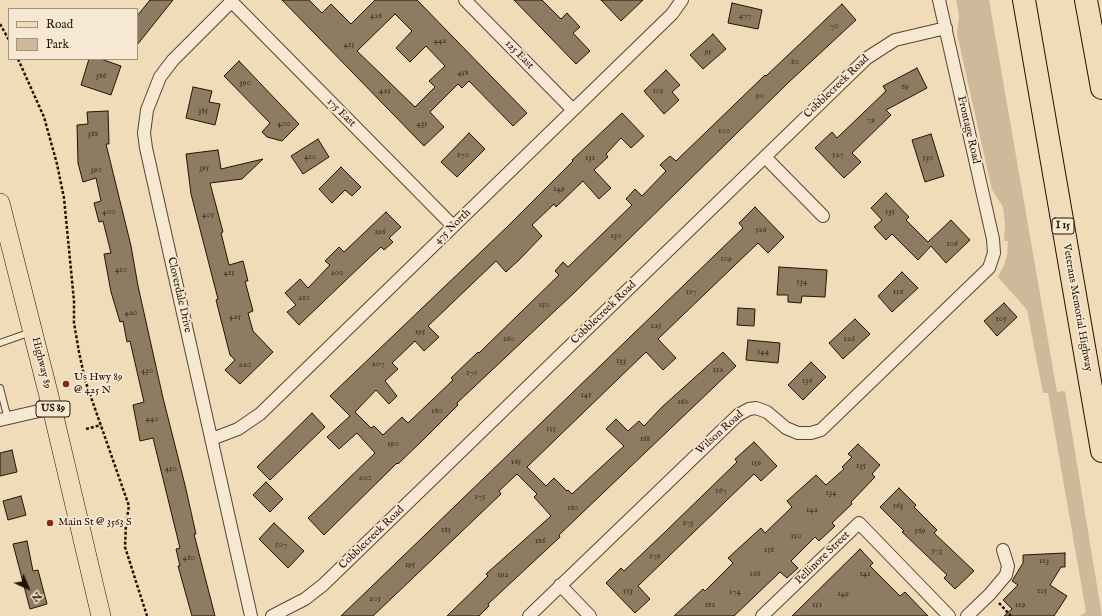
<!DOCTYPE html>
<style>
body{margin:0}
#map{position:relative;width:1102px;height:616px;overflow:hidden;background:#f1dcba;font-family:"IM FELL English",serif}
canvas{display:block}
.legend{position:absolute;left:8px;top:8px;width:130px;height:52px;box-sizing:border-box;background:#f6e8d2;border:1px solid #a2937f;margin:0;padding:5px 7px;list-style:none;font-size:12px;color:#231402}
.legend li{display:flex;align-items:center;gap:8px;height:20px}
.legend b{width:20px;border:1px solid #a2937f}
.north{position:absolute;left:8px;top:568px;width:40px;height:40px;-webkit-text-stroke:3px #f6e8d2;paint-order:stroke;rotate:136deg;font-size:11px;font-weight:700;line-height:16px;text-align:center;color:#231402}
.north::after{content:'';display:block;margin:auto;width:14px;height:18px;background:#231402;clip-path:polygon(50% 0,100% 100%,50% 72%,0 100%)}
</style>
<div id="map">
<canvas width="1102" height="616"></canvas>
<ul class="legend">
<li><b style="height:5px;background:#f1dcba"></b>Road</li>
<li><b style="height:11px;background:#ceba9b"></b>Park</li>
</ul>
<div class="north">N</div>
</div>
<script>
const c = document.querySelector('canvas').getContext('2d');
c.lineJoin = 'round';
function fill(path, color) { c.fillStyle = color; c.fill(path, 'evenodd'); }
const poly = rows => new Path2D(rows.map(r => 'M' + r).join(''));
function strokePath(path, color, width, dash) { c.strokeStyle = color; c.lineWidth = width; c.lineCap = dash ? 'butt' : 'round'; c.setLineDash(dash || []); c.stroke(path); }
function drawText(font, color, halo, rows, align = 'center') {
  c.font = font + ' "IM FELL English",serif'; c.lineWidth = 3.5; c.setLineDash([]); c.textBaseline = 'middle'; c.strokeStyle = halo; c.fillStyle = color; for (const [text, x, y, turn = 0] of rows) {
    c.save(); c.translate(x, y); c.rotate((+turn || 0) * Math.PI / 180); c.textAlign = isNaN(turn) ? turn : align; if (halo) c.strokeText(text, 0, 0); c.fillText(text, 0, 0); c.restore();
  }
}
fill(poly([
 [956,0,989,0,1057,392,1065,391,1102,616,1080,616,1086,612,1048,393,1043,393,1027,310,998,277,1005,263,1007,254,1008,241,1004,241,1005,224,1003,207,992,190,957,34,959,15]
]), '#ceba9b');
const building = poly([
 [150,0,173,0,137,45,137,16,150,0],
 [282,0,309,0,322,13,331,4,351,24,375,0,417,0,527,113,513,126,469,81,462,88,458,84,430,112,444,127,424,146,282,0],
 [395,14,412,31,396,48,410,62,426,46,445,66,429,81,435,87,415,107,357,51,395,14],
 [514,0,542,0,561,19,567,13,580,27,573,33,590,51,576,64,514,0],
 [601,0,643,0,621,21,601,0],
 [732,3,762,10,758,29,728,23,732,3],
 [842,4,856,20,789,82,575,292,457,403,458,405,424,439,398,464,397,463,324,535,308,518,375,453,357,433,339,449,327,437,350,416,330,396,507,227,573,161,572,160,622,113,644,136,631,148,621,138,606,154,608,157,594,170,611,188,599,199,583,181,556,207,554,204,532,225,542,236,520,259,506,272,496,261,428,326,439,337,424,351,415,341,392,363,398,369,385,381,397,396,389,404,376,390,355,412,371,428,374,426,383,435,402,417,408,423,453,380,451,378,478,352,479,353,559,275,555,271,563,262,568,267,632,205,626,199,635,189,642,196,666,171,660,165,670,156,676,161,765,75,766,76,842,4],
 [713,34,726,49,703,69,690,55,713,34],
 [89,59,101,59,121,66,111,95,81,85,89,59],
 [239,61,299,124,282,141,267,137,262,132,270,123,224,76,239,61],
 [917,68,927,88,886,110,891,115,852,153,861,162,844,178,815,148,832,132,837,138,886,91,883,86,917,68],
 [666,70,680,85,672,92,679,100,664,114,644,91,666,70],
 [193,87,212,91,209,102,220,104,215,125,186,118,193,87],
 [108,111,109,144,106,144,131,246,138,286,163,398,185,485,196,534,194,534,215,616,192,616,178,566,180,566,176,549,180,548,153,438,140,441,133,405,144,402,130,341,127,342,123,321,120,322,111,292,104,254,111,253,103,221,99,222,94,203,101,201,96,178,83,182,78,163,77,125,88,124,87,112,108,111],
 [469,133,485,149,457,177,441,162,469,133],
 [931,134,944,176,925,182,912,140,931,134],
 [318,139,329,157,303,174,291,156,318,139],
 [218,150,221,169,263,159,242,179,210,183,223,232,221,233,229,265,243,261,248,281,245,281,253,311,248,313,253,331,273,352,240,384,225,370,235,360,230,355,216,300,218,299,191,194,186,154,218,150],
 [341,167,361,187,352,196,345,190,332,203,319,189,341,167],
 [886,193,909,217,906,220,928,242,951,220,970,240,946,263,931,246,918,260,892,234,886,240,874,227,882,220,871,208,886,193],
 [755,207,784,237,768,253,758,243,658,339,676,358,663,370,646,352,527,467,546,486,554,478,567,491,568,490,572,494,624,446,606,429,616,419,628,431,639,421,644,426,662,407,723,352,736,366,559,535,560,537,488,604,489,606,479,616,447,616,488,576,486,574,551,516,534,497,537,494,517,474,499,491,501,494,373,616,341,616,743,228,739,223,755,207],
 [386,212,401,227,389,238,393,242,384,250,381,247,368,259,299,325,287,312,296,305,285,293,300,279,308,288,330,265,325,261,339,247,344,252,386,212],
 [779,267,827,270,825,297,802,296,801,303,788,302,788,295,777,295,779,267],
 [902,272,918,288,892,312,878,296,902,272],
 [1004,303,1017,317,997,336,984,321,1004,303],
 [738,308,755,309,754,326,737,325,738,308],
 [855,319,870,334,843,359,829,343,855,319],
 [748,340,780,343,778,363,746,360,748,340],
 [811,362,826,377,803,400,788,385,811,362],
 [312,413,325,427,270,480,257,467,312,413],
 [754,442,777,466,761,481,754,474,638,586,650,599,635,613,606,583,621,568,624,571,666,531,737,462,735,459,754,442],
 [858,444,880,465,872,474,875,477,851,502,852,504,832,523,835,526,819,541,815,537,791,561,798,568,787,578,780,572,734,616,674,616,703,589,705,591,733,563,728,558,740,547,761,528,765,533,792,507,787,501,816,475,826,485,844,469,842,467,852,457,848,454,858,444],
 [12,450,17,472,0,476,0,453,12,450],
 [266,482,283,499,270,512,253,495,266,482],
 [899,488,916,505,914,507,937,530,934,533,974,571,955,589,944,578,947,575,902,532,904,531,880,507,899,488],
 [21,496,26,515,8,520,3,501,21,496],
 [274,523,304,551,288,568,259,539,274,523],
 [27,541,33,571,38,570,47,604,30,609,13,544,27,541],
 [860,549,873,563,870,566,900,596,905,592,928,616,792,616,860,549],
 [1065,553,1065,567,1061,567,1050,585,1067,596,1054,616,1004,616,1012,609,1003,600,1018,585,1012,581,1023,563,1023,555,1065,553]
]);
fill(building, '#8e7c62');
strokePath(building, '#231402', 1);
const service = poly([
 [0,343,31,332],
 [0,388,8,419]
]);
const minor = poly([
 [230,0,453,226],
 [465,0,573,110],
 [231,2,173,60,160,77,147,110,144,133,146,148,251,616],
 [765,157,823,216],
 [0,420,52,408],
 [212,439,238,429,260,414,672,14,682,0],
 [560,585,590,616],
 [272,616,305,599,323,585,867,58,895,40,946,28],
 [529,616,738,415,749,409,756,408,767,412,786,428,798,433,811,433,821,430,989,268,994,253,993,239,939,0],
 [762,616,859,523,949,616],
 [967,616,990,594,1006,575,1008,566,1003,550]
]);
const primary = poly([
 [0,203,52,408,101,616]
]);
const motorway = poly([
 [1024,0,1102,451],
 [1086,0,1102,88]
]);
strokePath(service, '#564630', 8);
strokePath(minor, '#564630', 14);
strokePath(primary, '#231402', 20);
strokePath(motorway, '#231402', 24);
strokePath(poly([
 [0,24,9,40],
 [18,59,44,117,57,164,64,198,74,301,74,323,79,352,85,380,129,506,126,523,125,547,147,616],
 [86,429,101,425],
 [999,603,1011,616]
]), '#231402', 2.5, [3, 2]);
strokePath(service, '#f6e8d2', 6);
strokePath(minor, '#f6e8d2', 12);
strokePath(primary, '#f1dcba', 19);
strokePath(motorway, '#f1dcba', 22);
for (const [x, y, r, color] of [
 [66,384,4,"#8f2418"],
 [50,523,4,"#8f2418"]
]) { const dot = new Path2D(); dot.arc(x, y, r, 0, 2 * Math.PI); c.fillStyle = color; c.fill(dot); strokePath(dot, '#f6e8d2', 1.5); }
drawText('9px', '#3e2e1a', null, [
 ["428",376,16],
 ["477",745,16],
 ["70",834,26],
 ["442",440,41],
 ["415",349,45],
 ["95",708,52],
 ["80",795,62],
 ["458",463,73],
 ["386",101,76],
 ["390",245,83],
 ["69",905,87],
 ["425",385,91],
 ["105",658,91],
 ["90",760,96],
 ["385",203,111],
 ["79",871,120],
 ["400",284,124],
 ["435",422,124],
 ["100",724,131],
 ["388",93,134],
 ["170",463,155],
 ["527",838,155],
 ["410",310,157],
 ["131",590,158],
 ["530",928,158],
 ["395",204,168],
 ["390",96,170],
 ["149",559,189],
 ["400",109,212],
 ["535",890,212],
 ["405",208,215],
 ["526",761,230],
 ["196",380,232],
 ["130",616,236],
 ["106",952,244],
 ["109",726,259],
 ["410",121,270],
 ["415",229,273],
 ["200",337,273],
 ["534",802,282],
 ["117",691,292],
 ["116",898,292],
 ["210",304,298],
 ["150",544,305],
 ["420",131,313],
 ["425",235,317],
 ["105",1001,319],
 ["125",656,326],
 ["195",420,332],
 ["160",509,339],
 ["126",849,339],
 ["144",763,352],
 ["133",621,361],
 ["207",378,364],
 ["220",245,365],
 ["152",718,370],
 ["430",147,371],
 ["170",472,373],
 ["136",807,381],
 ["145",586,395],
 ["160",683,402],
 ["180",437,411],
 ["440",152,419],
 ["155",551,429],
 ["168",645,439],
 ["190",393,444],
 ["165",516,462],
 ["159",756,463],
 ["135",861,466],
 ["450",171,469],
 ["200",365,478],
 ["167",721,491],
 ["134",831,493],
 ["175",480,497],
 ["563",898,506],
 ["180",573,508],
 ["142",812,510],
 ["173",688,523],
 ["185",446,530],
 ["569",920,531],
 ["150",796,536],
 ["186",540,541],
 ["507",281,545],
 ["158",769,550],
 ["573",937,551],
 ["179",655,556],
 ["480",189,558],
 ["113",1044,561],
 ["195",410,565],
 ["166",755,574],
 ["141",865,574],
 ["192",503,575],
 ["553",628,591],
 ["115",1042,591],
 ["174",735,592],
 ["149",843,594],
 ["205",375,599],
 ["182",710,605],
 ["151",817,605],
 ["119",1020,605]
]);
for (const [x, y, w] of [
 [1063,226,22],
 [53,409,34]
]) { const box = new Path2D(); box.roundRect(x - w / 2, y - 8, w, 16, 3); c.fillStyle = '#f6e8d2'; c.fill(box); strokePath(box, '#231402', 1); }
drawText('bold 10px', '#231402', null, [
 ["I 15",1063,226],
 ["US 89",53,409]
]);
drawText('11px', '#231402', '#f6e8d2', [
 ["125 East",519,55,46],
 ["Cobblecreek Road",837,87,-44],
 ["175 East",341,113,45],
 ["Frontage Road",968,130,77],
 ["475 North",453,227,-44],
 ["Cloverdale Drive",179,295,77],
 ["Veterans Memorial Highway",1077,308,80],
 ["Cobblecreek Road",604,313,-44],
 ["Highway 89",41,363,76],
 ["Wilson Road",720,433,-42],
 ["Cobblecreek Road",372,538,-44],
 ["Pellinore Street",823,558,-44]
]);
drawText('11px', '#231402', '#f6e8d2', [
 ["Us Hwy 89",74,378],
 ["@ 425 N",74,391],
 ["Main St @ 3563 S",58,523]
], 'left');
</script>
